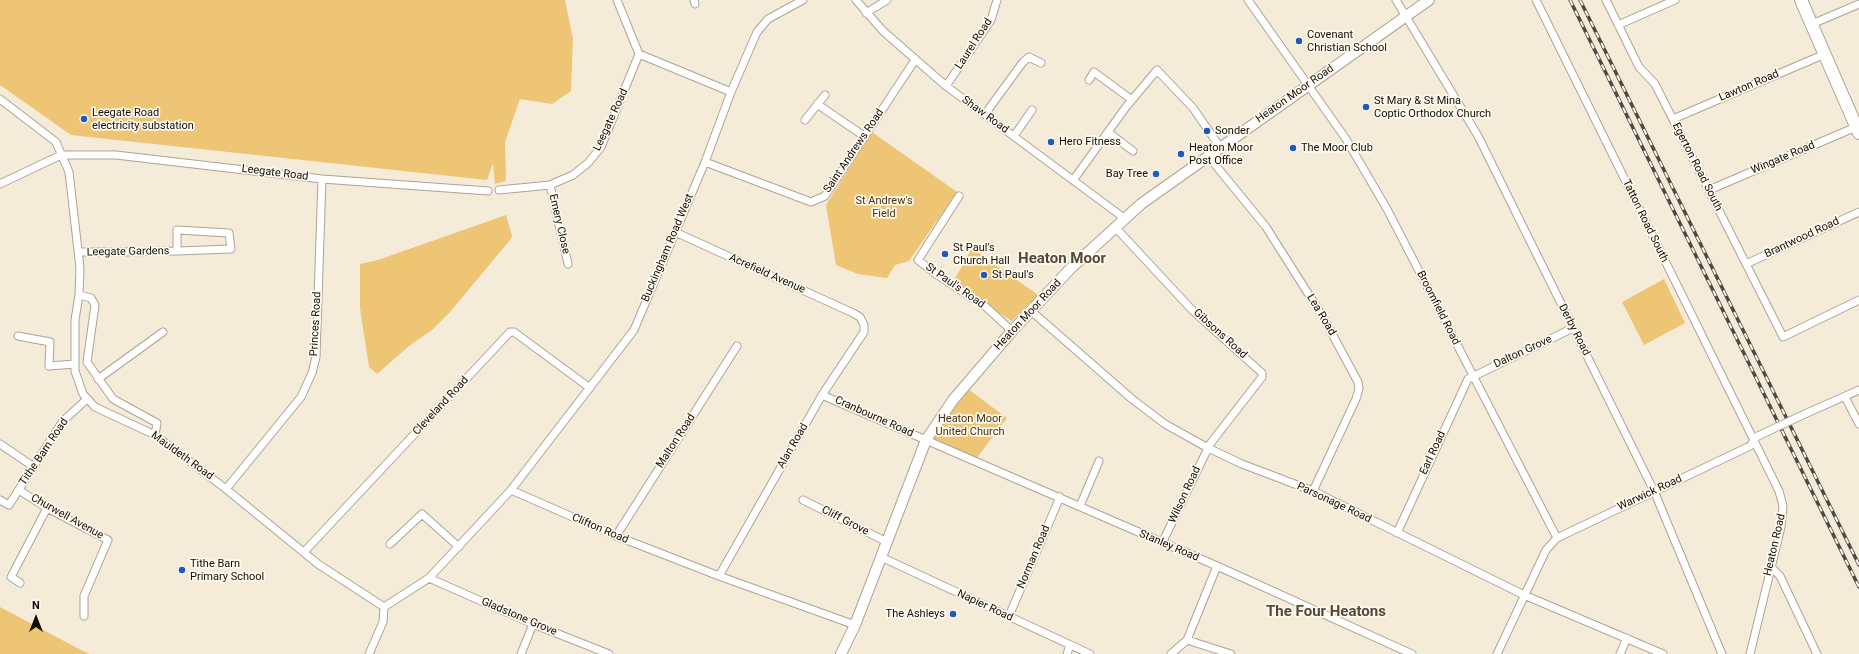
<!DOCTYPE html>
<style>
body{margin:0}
#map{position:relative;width:1859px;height:654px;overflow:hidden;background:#f5ebd9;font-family:Roboto,sans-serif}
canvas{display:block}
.north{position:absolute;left:16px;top:598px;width:40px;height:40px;-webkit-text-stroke:3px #fff9ee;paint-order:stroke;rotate:0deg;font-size:11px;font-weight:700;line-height:16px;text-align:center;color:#110e08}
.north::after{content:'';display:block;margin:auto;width:14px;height:18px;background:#110e08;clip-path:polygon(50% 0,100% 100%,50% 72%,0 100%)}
</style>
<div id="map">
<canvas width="1859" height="654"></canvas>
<div class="north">N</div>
</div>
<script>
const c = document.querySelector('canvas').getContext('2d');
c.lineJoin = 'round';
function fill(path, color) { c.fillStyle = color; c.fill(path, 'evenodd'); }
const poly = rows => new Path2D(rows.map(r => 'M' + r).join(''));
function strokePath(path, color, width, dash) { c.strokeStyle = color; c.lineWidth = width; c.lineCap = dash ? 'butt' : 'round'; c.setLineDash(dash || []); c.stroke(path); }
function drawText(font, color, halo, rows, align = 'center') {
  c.font = font + ' Roboto,sans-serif'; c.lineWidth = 3.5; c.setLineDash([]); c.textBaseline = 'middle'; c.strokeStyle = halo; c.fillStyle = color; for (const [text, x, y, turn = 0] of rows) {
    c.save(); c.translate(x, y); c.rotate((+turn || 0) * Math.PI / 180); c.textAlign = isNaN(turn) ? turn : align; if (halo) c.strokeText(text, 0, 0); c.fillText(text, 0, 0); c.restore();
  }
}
fill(poly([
 [0,0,565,0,573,39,571,91,552,104,520,99,505,142,506,181,495,184,493,163,487,180,71,135,0,85],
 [872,132,957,192,909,261,895,265,887,278,858,274,836,265,826,205],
 [506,215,512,236,510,240,450,312,432,330,409,346,377,374,369,367,360,308,360,264,378,260],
 [972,248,1038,295,1012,321,952,284],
 [1664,279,1685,323,1644,345,1622,302],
 [968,389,1007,418,976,459,930,438,954,403],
 [0,607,81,650,90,654,0,654]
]), '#eec475');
const street = poly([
 [617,0,639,54,731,92],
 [694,0,695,4],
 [856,0,883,31,946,86,1124,218],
 [1248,0,1346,139,1387,209,1557,538],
 [1396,0,1478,136,1654,491,1722,654],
 [1536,0,1779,491,1783,506,1781,527,1750,654],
 [1606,0,1639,67,1655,84,1783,337,1859,300],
 [866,13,887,0],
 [1812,24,1859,4],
 [1618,25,1675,0],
 [1089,80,1094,72,1132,100],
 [946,86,991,20,997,0],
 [0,99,56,142,69,172,80,268,79,295,75,320,75,371,83,394,95,407,155,435,226,489,318,564,384,607],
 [817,104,864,136],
 [985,114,1023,62,1029,57,1041,63],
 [1673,119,1825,54],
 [805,120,825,95],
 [1108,132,1133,151],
 [1014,136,1032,110],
 [1208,156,1266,227,1323,317,1358,382,1359,389,1356,399,1313,491],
 [705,162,811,202,825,196,915,60],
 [1074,179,1126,107,1157,70,1193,108,1220,147],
 [0,184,61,155,116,155,322,179,488,191],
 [550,185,568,264],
 [499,190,550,185,573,175,588,163,601,147,606,135,639,54],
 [1709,190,1856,127],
 [959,196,918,260,936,274,986,307,1012,331],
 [1115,227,1193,311,1262,373,1262,377,1210,444,1162,543],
 [675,232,853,313,860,317,864,325,864,332,822,395,719,576],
 [79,252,122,252,177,251,231,249,229,233,177,230,177,251],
 [1746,264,1859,212],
 [79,295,91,298,95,305,87,362,113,399,157,423,155,435],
 [1030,310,1132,399,1165,424,1208,448,1242,464,1313,491,1524,595,1663,654],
 [18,336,50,342,49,366,75,364],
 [98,379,163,332],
 [822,395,1217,566,1412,654],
 [1845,397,1859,424],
 [1807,413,1859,390],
 [0,444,34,467],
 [226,489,301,397,312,373,316,357,322,179],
 [19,490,47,508,108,540,84,596,84,616],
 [511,490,634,330,705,162,731,92,757,32,768,19,803,0],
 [0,500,9,505,63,421,87,399],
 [803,500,887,542],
 [1080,506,1099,461],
 [1397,533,1468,379,1573,328],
 [616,536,737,346],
 [390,544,422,514,459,547],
 [304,552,510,332,514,332,590,388],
 [881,557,1090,654],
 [1771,567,1780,576,1817,654],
 [429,578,533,624,609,654],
 [20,583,11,577,47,508],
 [384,607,429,578,511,490,616,536,719,576,855,625],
 [1009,616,1060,497],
 [1187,640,1231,654],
 [369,654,383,622,384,607],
 [521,654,533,624],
 [1067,654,1070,645],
 [1171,654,1187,640,1217,566],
 [1497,654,1546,550,1557,538,1750,446,1755,439],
 [1620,654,1627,638]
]);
const secondary = poly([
 [841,654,855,625,926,440,953,400,1012,331,1071,268,1141,204,1429,0]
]);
const highway = poly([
 [1801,0,1859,133]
]);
strokePath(street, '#aea494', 9);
strokePath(secondary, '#aea494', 12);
strokePath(highway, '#aea494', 14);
strokePath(street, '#fff', 7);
strokePath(secondary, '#fff', 10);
strokePath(highway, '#fff', 12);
const rail = poly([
 [1570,0,1859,587],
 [1580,0,1859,565]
]);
strokePath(rail, '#4f4a41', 3.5);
strokePath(rail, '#fff9ee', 2, [6]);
const streetBridge = poly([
 [1758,436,1807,413]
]);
strokePath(streetBridge, '#aea494', 9, []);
strokePath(streetBridge, '#fff', 7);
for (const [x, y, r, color] of [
 [1299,41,4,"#1f57c3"],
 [1366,107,4,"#1f57c3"],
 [84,119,4,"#1f57c3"],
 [1207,131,4,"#1f57c3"],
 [1051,142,4,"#1f57c3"],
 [1293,148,4,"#1f57c3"],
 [1181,154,4,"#1f57c3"],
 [1156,174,4,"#1f57c3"],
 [945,254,4,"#1f57c3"],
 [984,275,4,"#1f57c3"],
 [182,570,4,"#1f57c3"],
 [953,614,4,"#1f57c3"]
]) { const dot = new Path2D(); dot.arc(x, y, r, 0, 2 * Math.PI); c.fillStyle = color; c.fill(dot); strokePath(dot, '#fff9ee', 1.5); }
drawText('11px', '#110e08', '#fff9ee', [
 ["Covenant",1307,35],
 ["Christian School",1307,48],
 ["St Mary & St Mina",1374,101],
 ["Coptic Orthodox Church",1374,114],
 ["Leegate Road",92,113],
 ["electricity substation",92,126],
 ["Sonder",1215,131],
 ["Hero Fitness",1059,142],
 ["Heaton Moor",1189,148],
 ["Post Office",1189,161],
 ["The Moor Club",1301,148],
 ["Bay Tree",1148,174,"right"],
 ["St Paul's",953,248],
 ["Church Hall",953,261],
 ["St Paul's",992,275],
 ["Tithe Barn",190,564],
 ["Primary School",190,577],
 ["The Ashleys",945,614,"right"]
], 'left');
drawText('11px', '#110e08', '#fff9ee', [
 ["Laurel Road",974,44,-57],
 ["Lawton Road",1749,86,-23],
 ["Heaton Moor Road",1295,94,-35],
 ["Shaw Road",985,115,36],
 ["Leegate Road",611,120,-65],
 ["Saint Andrews Road",854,151,-56],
 ["Wingate Road",1783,158,-23],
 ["Egerton Road South",1697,167,63],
 ["Leegate Road",275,173,7],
 ["Tatton Road South",1645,221,64],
 ["Emery Close",559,224,77],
 ["Brantwood Road",1802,238,-25],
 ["Buckingham Road West",668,248,-67],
 ["Leegate Gardens",128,252,-1],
 ["Acrefield Avenue",767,274,24],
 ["St Paul's Road",955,286,35],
 ["Broomfield Road",1438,308,63],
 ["Heaton Moor Road",1028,315,-47],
 ["Lea Road",1321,315,59],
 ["Princes Road",316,324,-87],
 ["Derby Road",1574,330,63],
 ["Gibsons Road",1220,334,42],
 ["Dalton Grove",1523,352,-25],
 ["Cleveland Road",441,406,-47],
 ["Cranbourne Road",874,417,24],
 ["Malton Road",676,441,-57],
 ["Alan Road",793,446,-60],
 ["Tithe Barn Road",44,452,-56],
 ["Earl Road",1433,453,-65],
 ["Mauldeth Road",182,456,36],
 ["Warwick Road",1650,493,-25],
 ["Wilson Road",1185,495,-65],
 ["Parsonage Road",1334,503,25],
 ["Churwell Avenue",67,517,29],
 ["Cliff Grove",845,521,27],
 ["Clifton Road",600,529,23],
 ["Heaton Road",1775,545,-77],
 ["Stanley Road",1169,546,23],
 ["Norman Road",1034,557,-67],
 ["Napier Road",985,606,25],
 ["Gladstone Grove",519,617,23]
]);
drawText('11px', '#45330f', '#fff9ee', [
 ["St Andrew's",884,201],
 ["Field",884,214],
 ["Heaton Moor",970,419],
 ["United Church",970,432]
]);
drawText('bold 15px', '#51493a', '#fff9ee', [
 ["Heaton Moor",1062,259],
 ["The Four Heatons",1326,612]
]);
</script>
